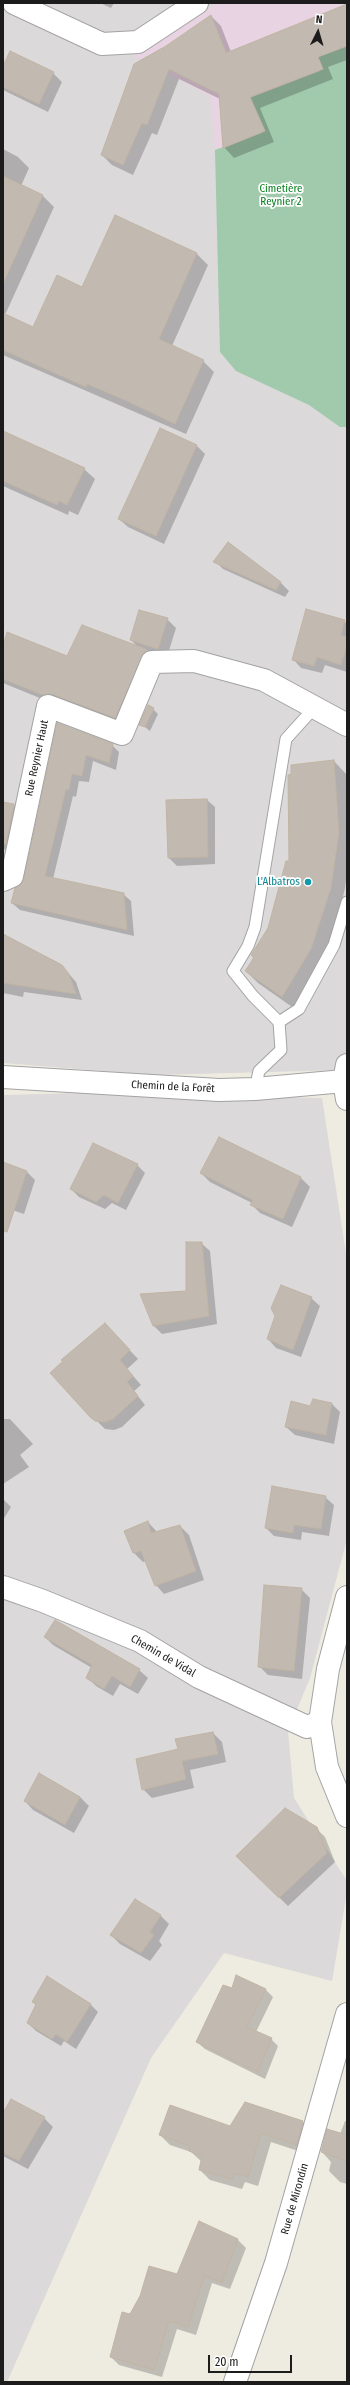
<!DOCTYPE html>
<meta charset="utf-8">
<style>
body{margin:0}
#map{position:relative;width:350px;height:2385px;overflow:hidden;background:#eeece1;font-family:"Fira Sans Condensed",sans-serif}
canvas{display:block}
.frame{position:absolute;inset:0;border:4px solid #1c1c1c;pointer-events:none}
.north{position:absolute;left:298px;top:12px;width:40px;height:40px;-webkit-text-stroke:3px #fff;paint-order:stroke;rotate:5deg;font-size:11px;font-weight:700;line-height:16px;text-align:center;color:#1c1c1c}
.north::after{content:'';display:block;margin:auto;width:14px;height:18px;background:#1c1c1c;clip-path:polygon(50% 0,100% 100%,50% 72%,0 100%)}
.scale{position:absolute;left:208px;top:2355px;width:84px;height:18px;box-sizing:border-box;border:2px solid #1c1c1c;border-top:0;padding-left:5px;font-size:12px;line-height:14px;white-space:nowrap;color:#1c1c1c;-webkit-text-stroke:3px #fff;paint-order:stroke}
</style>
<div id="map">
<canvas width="350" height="2385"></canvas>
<div class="frame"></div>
<div class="north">N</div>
<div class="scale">20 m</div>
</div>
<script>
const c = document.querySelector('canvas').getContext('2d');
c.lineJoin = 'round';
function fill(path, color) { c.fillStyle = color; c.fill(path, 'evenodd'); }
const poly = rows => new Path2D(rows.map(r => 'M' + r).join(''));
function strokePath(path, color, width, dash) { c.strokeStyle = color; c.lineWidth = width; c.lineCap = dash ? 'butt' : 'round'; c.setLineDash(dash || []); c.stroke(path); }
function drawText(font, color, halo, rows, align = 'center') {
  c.font = font + ' "Fira Sans Condensed",sans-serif'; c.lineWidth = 3.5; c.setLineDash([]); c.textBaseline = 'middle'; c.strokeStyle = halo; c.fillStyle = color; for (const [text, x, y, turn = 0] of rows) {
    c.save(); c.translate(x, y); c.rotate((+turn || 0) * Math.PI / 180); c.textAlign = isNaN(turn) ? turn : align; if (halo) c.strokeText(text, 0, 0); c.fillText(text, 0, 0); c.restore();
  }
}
fill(poly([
 [3,3,347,3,347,1070,153,1075,3,1063],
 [80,1093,322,1098,347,1260,347,1539,310,1678,288,1731,294,1798,347,1881,347,1892,332,1981,224,1953,151,2058,7,2382,3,2382,3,1095]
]), '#dbd9d9');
fill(poly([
 [218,3,347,3,347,45,314,58,320,71,251,97,265,131,215,150,210,96,133,56]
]), '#e8d3e2');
fill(poly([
 [347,45,347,427,340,427,309,405,236,371,220,352,215,150,261,133,247,99,320,71,314,58]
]), '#a1c9ac');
fill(poly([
 [100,3,114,3,111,8],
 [347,5,347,60,328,67,333,79,260,108,274,142,234,158,224,147,220,99,179,79,157,135,152,133,133,175,112,165,102,155,167,47,211,16,221,26,231,52],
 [3,69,53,73,62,82,48,112,5,91,3,89],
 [3,149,18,157,29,168,21,186,43,196,54,207,5,315,33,328,82,288,115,216,197,254,208,265,172,346,203,361,214,372,186,434,3,355],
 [160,429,197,446,205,454,164,544,128,527,119,519],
 [3,432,84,469,95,479,78,515,69,511,68,515,3,486],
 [215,561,280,582,289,591,285,597,223,569],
 [167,619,176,628,167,657,145,650,154,659,124,726,52,703,3,683,3,649,68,658,138,647,131,640],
 [344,621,347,624,347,672,325,665,322,673,301,668,293,659],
 [153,709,158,714,150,731,141,724],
 [58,724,112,745,119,752,116,770,93,761,89,782,79,781,76,797,73,796,53,879,123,894,131,901,134,936,20,910,12,903,25,879],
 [334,761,346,774,347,873,345,888,335,931,323,962,295,1009,258,983,246,971,269,928,290,862],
 [207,800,215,807,215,864,177,866,169,858],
 [3,803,14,805,23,814,14,852,3,849],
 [3,945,69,974,76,982,82,1000,24,992,23,997,3,993],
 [219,1139,301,1178,310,1187,292,1227,260,1213,252,1205,252,1203,210,1182,201,1173],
 [3,1164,27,1172,35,1180,24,1214,3,1207],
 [137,1165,145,1173,126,1210,112,1203,105,1209,79,1197,71,1189],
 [201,1243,210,1251,217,1324,162,1334,154,1326,187,1292],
 [311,1298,320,1306,301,1357,276,1348,268,1339,276,1316],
 [105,1324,138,1359,127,1369,141,1385,134,1391,145,1405,122,1427,114,1430,105,1429,96,1420],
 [332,1404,340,1412,334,1444,295,1435,286,1427,311,1407],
 [3,1419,10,1419,33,1444,20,1455,29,1467,3,1484],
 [325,1497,334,1505,329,1536,302,1532,301,1540,274,1536,266,1528],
 [3,1499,11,1507,3,1520],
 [148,1522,157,1532,180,1526,189,1535,204,1580,164,1594,156,1585,146,1561,143,1562,134,1553,125,1531],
 [301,1589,310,1598,302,1679,268,1675,259,1666],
 [45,1637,139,1670,148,1678,138,1694,120,1684,113,1696,96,1686,88,1678,92,1668,53,1645],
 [213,1733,222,1742,226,1762,190,1770,194,1788,152,1798,143,1789,179,1750],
 [40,1774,80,1797,89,1806,74,1833,33,1810,25,1801],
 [316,1828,325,1837,335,1862,288,1906,237,1856],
 [135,1900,161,1916,169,1924,159,1941,162,1945,150,1961,120,1944,111,1935],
 [232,1989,266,1990,273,1997,256,2032,271,2039,278,2046,265,2079,205,2049,197,2042],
 [33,2002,90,2004,98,2012,76,2049,64,2041,61,2046,36,2031,28,2023,36,2005],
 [246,2103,303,2122,313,2132,307,2154,271,2142,258,2186,245,2182,242,2189,210,2180,200,2170,202,2162,191,2152,170,2145,160,2135,231,2128],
 [3,2115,44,2118,53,2127,28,2169,3,2156],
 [345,2121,347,2121,347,2184,340,2182,329,2171,331,2162,322,2152,340,2134],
 [199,2223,238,2240,246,2248,230,2289,212,2283,196,2335,177,2329,162,2377,119,2365,111,2357,130,2315,178,2275]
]), '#0003');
const building = poly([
 [347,4,347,46,318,57,323,69,250,97,265,131,223,148,219,94,169,69,147,125,142,123,123,165,101,155,134,64,166,46,211,15,226,53,347,4],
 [10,51,54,72,39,104,3,87,3,66,10,51],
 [3,176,43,195,3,284,3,176],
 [115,215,197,253,159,339,204,360,175,424,127,401,87,384,86,387,3,350,3,313,33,327,57,275,82,287,115,215],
 [160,428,197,445,156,536,118,519,160,428],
 [3,431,85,468,67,505,59,501,57,505,3,481,3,431],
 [228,542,281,582,276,590,213,562,228,542],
 [306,609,345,620,341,635,347,637,347,645,341,665,317,657,314,666,292,660,306,609],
 [139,610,168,618,158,649,130,640,139,610],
 [82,625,146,649,115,718,52,694,43,695,3,679,3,646,7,632,67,656,82,625],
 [148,705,154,708,145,727,139,725,148,705],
 [57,723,113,744,109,763,86,755,82,776,72,774,69,790,66,789,45,876,124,893,127,930,11,903,15,888,21,884,24,879,57,723],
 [334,760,339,832,331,888,311,949,282,997,245,971,254,958,251,955,268,928,286,861,289,861,288,775,291,774,291,765,334,760],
 [207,799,208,857,168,858,166,800,207,799],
 [3,802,14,804,6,844,3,844,3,802],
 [3,934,62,965,69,974,76,994,3,983,3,934],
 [219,1137,301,1177,283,1219,250,1205,253,1200,200,1173,219,1137],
 [93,1143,138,1164,118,1203,104,1195,96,1202,70,1189,93,1143],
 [3,1162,27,1171,7,1232,3,1231,3,1162],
 [186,1242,202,1242,209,1316,153,1326,140,1294,186,1291,186,1242],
 [281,1285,312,1297,293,1350,267,1339,275,1316,271,1308,281,1285],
 [105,1323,130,1350,120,1360,133,1376,127,1382,138,1396,113,1419,105,1422,95,1421,90,1417,50,1373,63,1361,61,1360,105,1323],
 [313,1399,332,1403,326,1435,285,1427,291,1401,310,1406,313,1399],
 [272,1486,326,1496,321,1529,294,1525,293,1533,265,1528,272,1486],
 [148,1521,151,1533,180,1525,196,1571,155,1586,141,1551,133,1553,124,1531,148,1521],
 [264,1585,302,1588,294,1671,258,1667,264,1585],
 [55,1620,140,1669,130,1687,112,1676,104,1689,86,1678,92,1665,44,1637,55,1620],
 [213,1732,218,1754,182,1761,186,1779,142,1790,136,1759,178,1749,175,1739,213,1732],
 [39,1773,80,1797,65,1825,24,1801,39,1773],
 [285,1808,317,1827,327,1853,279,1898,236,1856,285,1808],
 [135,1899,161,1915,150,1932,154,1935,141,1953,110,1935,135,1899],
 [236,1975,266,1989,247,2027,272,2038,258,2072,196,2042,223,1985,232,1988,236,1975],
 [47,1976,91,2004,67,2042,56,2034,52,2039,27,2023,36,2004,32,2002,47,1976],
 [11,2099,45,2117,19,2161,3,2153,3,2113,11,2099],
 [245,2102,303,2121,297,2145,261,2133,248,2177,235,2173,232,2179,199,2170,202,2156,189,2151,190,2146,159,2135,170,2105,230,2126,245,2102],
 [327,2129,347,2135,347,2161,321,2152,327,2129],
 [199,2221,238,2239,222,2282,204,2276,188,2327,169,2321,154,2370,110,2357,122,2312,130,2314,140,2296,149,2266,177,2274,199,2221]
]);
fill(building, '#c2bab1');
strokePath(building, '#c1b4a3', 1);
const service = poly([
 [279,1022,299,1009,334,945,347,902],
 [255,1089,259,1071,281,1050,279,1022,253,996,233,971,248,946,255,927,286,739,314,708]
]);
const minor = poly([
 [14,3,102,44,138,42,197,3],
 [3,880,12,876,48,706,122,734,152,662,194,661,264,680,347,725],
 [3,1587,43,1601,140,1641,199,1677,307,1727,320,1722],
 [235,2382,276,2263,347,2014]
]);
const tertiary = poly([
 [347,1065,344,1081,347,1099],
 [3,1077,219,1090,255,1089,344,1081],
 [347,1597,328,1669,320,1722,327,1767,347,1816]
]);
strokePath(service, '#a3a3a3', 13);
strokePath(minor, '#a3a3a3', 24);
strokePath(tertiary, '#a3a3a3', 24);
strokePath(service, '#fff', 11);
strokePath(minor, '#fff', 22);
strokePath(tertiary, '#fff', 22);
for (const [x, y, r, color] of [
 [308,882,4,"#0f9aa8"]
]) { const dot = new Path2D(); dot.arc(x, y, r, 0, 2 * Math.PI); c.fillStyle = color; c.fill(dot); strokePath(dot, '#fff', 1.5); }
drawText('11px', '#057f1e', '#fff', [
 ["Cimetière",281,189],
 ["Reynier 2",281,202]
]);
drawText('11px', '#1c1c1c', '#fff', [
 ["Rue Reynier Haut",37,758,-78],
 ["Chemin de la Forêt",173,1087,3],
 ["Chemin de Vidal",163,1656,30],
 ["Rue de Mirondin",295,2199,-74]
]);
drawText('11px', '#0d838f', '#fff', [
 ["L'Albatros",300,882]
], 'right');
</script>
